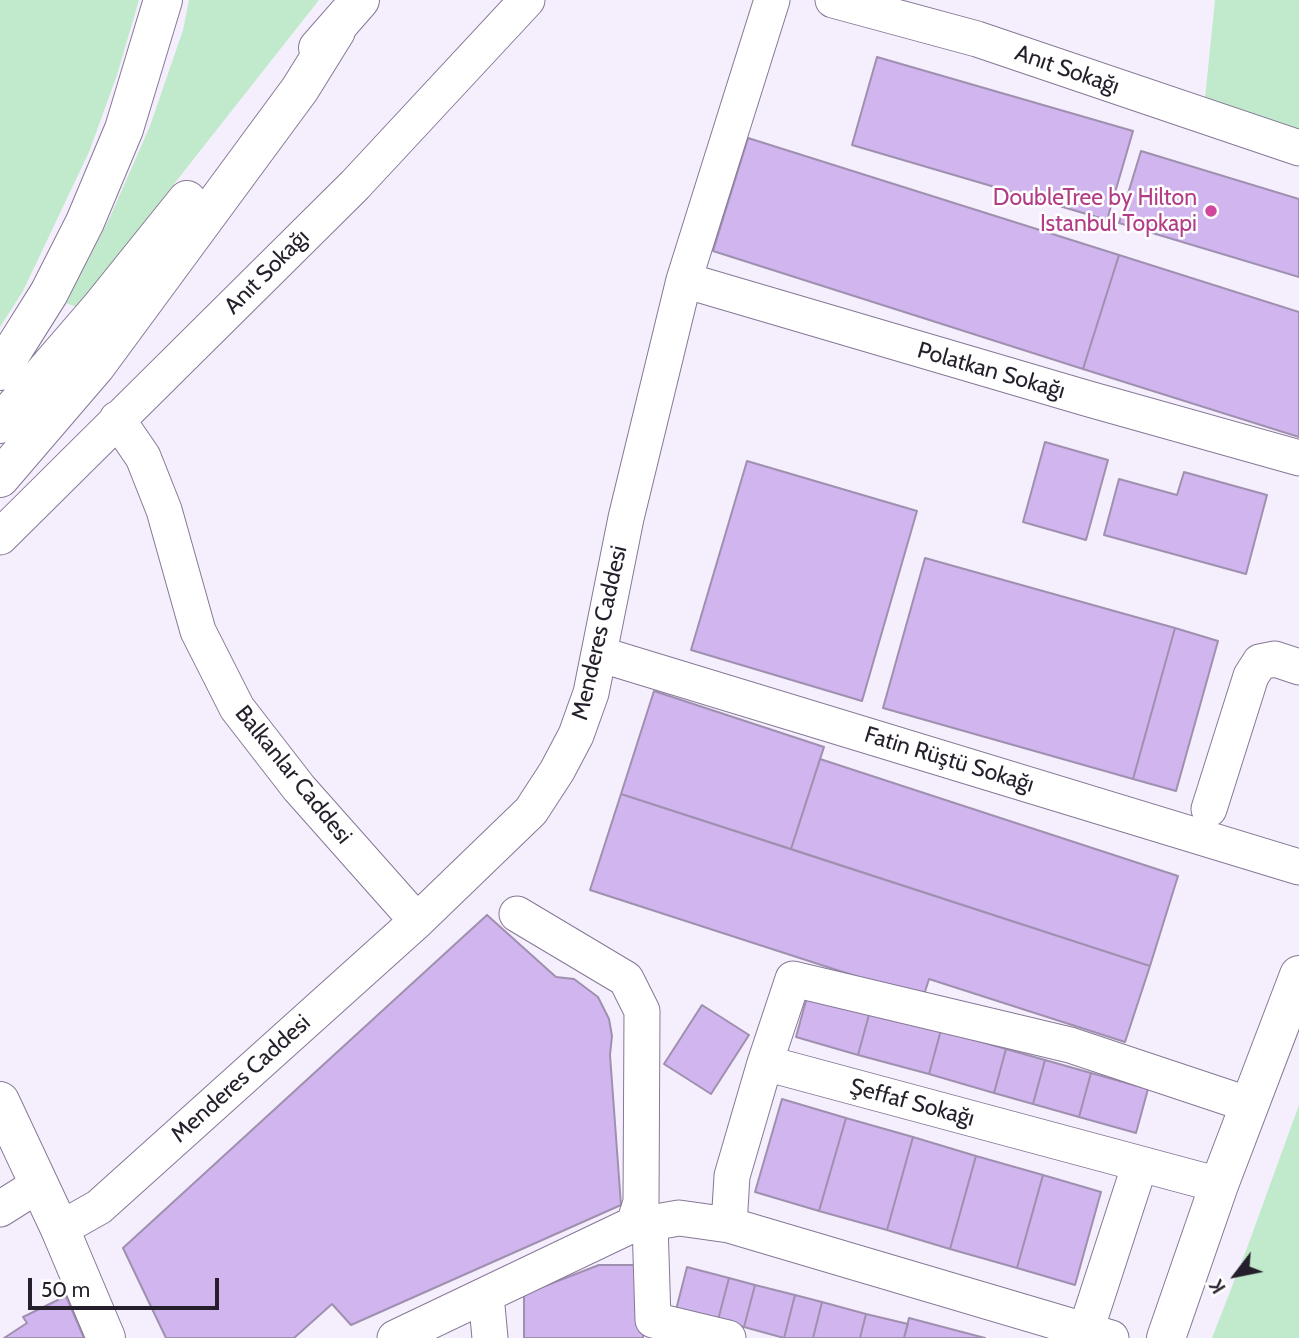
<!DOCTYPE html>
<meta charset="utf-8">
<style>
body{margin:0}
#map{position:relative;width:1299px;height:1338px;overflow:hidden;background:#f5effd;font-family:Cabin,sans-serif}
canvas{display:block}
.north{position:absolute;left:1201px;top:1240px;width:70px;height:70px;-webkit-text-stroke:5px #fff;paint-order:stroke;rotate:238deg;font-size:19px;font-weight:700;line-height:28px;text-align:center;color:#251f2b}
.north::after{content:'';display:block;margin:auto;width:24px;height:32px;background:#251f2b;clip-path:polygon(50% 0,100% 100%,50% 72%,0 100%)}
.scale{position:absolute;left:28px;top:1278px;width:191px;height:32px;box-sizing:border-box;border:4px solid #251f2b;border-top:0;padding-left:9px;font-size:21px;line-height:24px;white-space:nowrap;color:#251f2b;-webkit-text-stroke:5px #fff;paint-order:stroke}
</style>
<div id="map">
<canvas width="1299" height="1338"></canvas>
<div class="north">K</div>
<div class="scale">50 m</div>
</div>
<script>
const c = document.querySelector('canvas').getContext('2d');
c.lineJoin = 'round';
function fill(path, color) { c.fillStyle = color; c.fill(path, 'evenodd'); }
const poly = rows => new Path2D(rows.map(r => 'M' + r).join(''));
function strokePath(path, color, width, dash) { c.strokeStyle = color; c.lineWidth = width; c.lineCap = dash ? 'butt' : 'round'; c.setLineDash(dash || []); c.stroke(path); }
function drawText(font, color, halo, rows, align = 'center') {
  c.font = font + ' Cabin,sans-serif'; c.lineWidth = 5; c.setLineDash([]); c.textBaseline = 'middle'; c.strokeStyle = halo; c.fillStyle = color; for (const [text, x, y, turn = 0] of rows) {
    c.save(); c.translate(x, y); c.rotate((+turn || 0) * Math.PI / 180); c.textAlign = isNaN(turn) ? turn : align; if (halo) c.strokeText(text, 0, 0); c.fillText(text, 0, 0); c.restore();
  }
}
fill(poly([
 [0,0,139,0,117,75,89,152,23,291,0,327],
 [189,0,319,0,77,307,66,303,110,217,150,126,183,30],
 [1215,0,1299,0,1299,133,1205,98],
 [1299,1105,1299,1338,1212,1338,1247,1248]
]), '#c0eacb');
const building = poly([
 [877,57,1133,131,1107,220,852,145,877,57],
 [748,138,1119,255,1083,369,713,251,748,138],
 [1141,151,1299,199,1299,277,1119,223,1141,151],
 [1119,255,1299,312,1299,437,1083,369,1119,255],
 [1045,442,1108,460,1086,540,1023,522,1045,442],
 [747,461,917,511,862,701,691,650,747,461],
 [1184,472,1267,495,1246,574,1104,535,1119,479,1177,495,1184,472],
 [925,558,1175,628,1133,779,883,708,925,558],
 [1175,628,1218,641,1176,791,1133,779,1175,628],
 [654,691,824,747,791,849,621,794,654,691],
 [820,759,1178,876,1150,966,791,849,820,759],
 [621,794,1150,966,1125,1042,929,979,923,998,590,890,621,794],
 [487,915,556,977,574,979,598,997,609,1019,612,1036,610,1055,621,1205,351,1325,332,1304,294,1338,166,1338,123,1248,487,915],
 [808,993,870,1011,858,1055,796,1037,808,993],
 [702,1005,749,1035,711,1094,664,1064,702,1005],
 [870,1011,941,1030,929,1074,858,1055,870,1011],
 [941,1030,1006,1049,994,1093,929,1074,941,1030],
 [1006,1049,1045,1060,1033,1104,994,1093,1006,1049],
 [1045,1060,1091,1073,1079,1117,1033,1104,1045,1060],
 [1091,1073,1148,1089,1136,1133,1079,1117,1091,1073],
 [782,1099,846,1118,819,1211,755,1192,782,1099],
 [846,1118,913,1137,887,1230,819,1211,846,1118],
 [913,1137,976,1156,950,1249,887,1230,913,1137],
 [976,1156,1043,1175,1017,1268,950,1249,976,1156],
 [1043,1175,1101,1192,1075,1285,1017,1268,1043,1175],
 [599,1265,643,1265,643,1338,524,1338,524,1294,599,1265],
 [687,1267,729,1278,718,1320,676,1310,687,1267],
 [729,1278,755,1285,744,1327,718,1320,729,1278],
 [755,1285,795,1295,784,1338,744,1327,755,1285],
 [795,1295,822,1302,813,1338,784,1338,795,1295],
 [66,1296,84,1338,4,1338,27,1323,23,1317,66,1296],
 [822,1302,866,1314,860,1338,813,1338,822,1302],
 [866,1314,908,1324,904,1338,860,1338,866,1314],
 [909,1318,985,1338,904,1338,909,1318]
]);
fill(building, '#d0b5ee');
strokePath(building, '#9f90af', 2);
const minor = poly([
 [833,0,977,39,1299,148],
 [684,280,1089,399,1299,458],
 [117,419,143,457,164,510,198,631,237,708,299,788,417,921],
 [0,537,355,185,527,0],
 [599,654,1299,867],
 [1209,809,1251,676,1260,662,1275,659,1299,667],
 [765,1063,793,979,1070,1045,1250,1105],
 [0,1209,38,1185],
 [729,1225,732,1176,765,1063,1219,1185],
 [60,1229,99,1207,417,921,531,811,557,771,576,735,591,693,626,518,684,280,772,0],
 [486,1295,490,1338],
 [1086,1330,1140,1164],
 [395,1338,634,1224,641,1202,642,1011,626,979,517,914],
 [728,1338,653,1320,650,1223,679,1218,729,1225,1111,1338]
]);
const major = poly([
 [0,1101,60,1229,106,1338],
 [1166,1338,1219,1185,1299,975]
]);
const highway = poly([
 [318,48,360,0],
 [0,371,49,293,85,222,124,129,163,0],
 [0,424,101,307,187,200],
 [0,478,96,366,300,89,336,31]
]);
strokePath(minor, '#867896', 37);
strokePath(major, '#867896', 40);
strokePath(highway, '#867896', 40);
strokePath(minor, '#fff', 35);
strokePath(major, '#fff', 38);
strokePath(highway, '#fff', 38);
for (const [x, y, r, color] of [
 [1211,211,7,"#d1479c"]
]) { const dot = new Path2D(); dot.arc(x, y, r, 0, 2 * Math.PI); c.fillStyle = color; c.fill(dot); strokePath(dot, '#fff', 2.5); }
drawText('23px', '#251f2b', '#fff', [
 ["Anıt Sokağı",1067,70,19],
 ["Anıt Sokağı",267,272,-45],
 ["Polatkan Sokağı",991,371,16],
 ["Menderes Caddesi",600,633,-77],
 ["Fatin Rüştü Sokağı",949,760,17],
 ["Balkanlar Caddesi",293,775,51],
 ["Menderes Caddesi",241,1079,-42],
 ["Şeffaf Sokağı",912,1103,15]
]);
drawText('23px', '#b23c85', '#fff', [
 ["DoubleTree by Hilton",1197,198],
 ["Istanbul Topkapi",1197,224]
], 'right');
</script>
